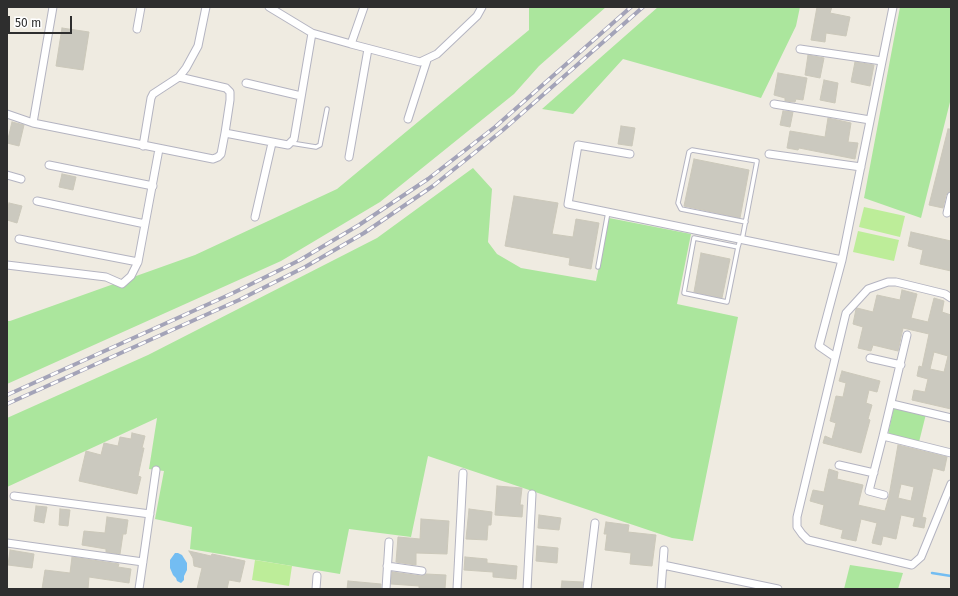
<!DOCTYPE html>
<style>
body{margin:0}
#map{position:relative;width:958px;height:596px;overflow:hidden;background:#efebe1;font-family:"Fira Sans",sans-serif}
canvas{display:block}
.frame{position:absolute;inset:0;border:8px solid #2e2e2e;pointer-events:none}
.scale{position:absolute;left:8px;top:16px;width:64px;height:18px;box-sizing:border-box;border:2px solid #2e2e2e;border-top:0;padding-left:5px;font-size:12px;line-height:14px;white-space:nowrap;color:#2e2e2e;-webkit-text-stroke:3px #fff;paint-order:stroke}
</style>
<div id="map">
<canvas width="958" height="596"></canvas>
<div class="frame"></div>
<div class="scale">50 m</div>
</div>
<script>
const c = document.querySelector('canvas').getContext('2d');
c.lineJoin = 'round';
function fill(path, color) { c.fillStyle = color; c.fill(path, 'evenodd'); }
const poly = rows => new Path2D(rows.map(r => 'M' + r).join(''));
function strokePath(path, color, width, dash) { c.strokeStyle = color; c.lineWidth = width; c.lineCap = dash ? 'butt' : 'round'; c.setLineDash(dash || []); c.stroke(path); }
fill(poly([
 [529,7,606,7,539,66,514,94,380,202,281,261,7,384,7,321,10,321,195,255,337,189,529,30],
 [658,7,800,7,796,26,761,98,623,59,573,114,542,109],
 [900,7,951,7,951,98,921,218,864,198],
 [473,168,492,189,488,242,497,254,521,268,596,281,609,218,691,234,677,304,738,317,693,541,672,538,428,456,411,537,349,529,340,574,190,549,192,527,155,519,164,471,149,469,157,418,7,487,7,418,148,355,377,238],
 [894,407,926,414,919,442,888,434],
 [850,565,903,573,898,589,844,589]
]), '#abe69d');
fill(poly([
 [864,207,905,216,900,237,859,227],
 [858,231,899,240,894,261,853,252],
 [255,560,292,566,289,586,252,580]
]), '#bded99');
fill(poly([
 [175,553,178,553,182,555,187,563,187,570,184,576,184,580,181,583,177,581,176,578,173,575,170,568,170,560]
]), '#73bdf2');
strokePath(poly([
 [932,573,951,576]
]), '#73bdf2', 2.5);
const building = poly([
 [817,7,832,7,830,13,850,17,846,36,826,33,825,42,811,40,817,7],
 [62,28,89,32,83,70,56,66,62,28],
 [808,55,824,58,820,78,805,75,808,55],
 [855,62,874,65,870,86,851,82,855,62],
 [778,73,807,78,803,100,796,99,795,102,785,101,785,98,774,95,778,73],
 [824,80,838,83,835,103,820,100,824,80],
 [783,111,793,112,790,127,780,125,783,111],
 [828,118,851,123,848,142,858,143,855,159,799,148,798,150,787,148,790,131,825,137,828,118],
 [12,122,24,125,19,146,7,143,12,122],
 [621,126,635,128,632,146,618,144,621,126],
 [948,129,951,129,951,185,950,191,946,195,943,208,929,205,948,129],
 [694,159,749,170,740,218,684,206,694,159],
 [62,174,76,177,73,190,59,187,62,174],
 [514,196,558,203,552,234,573,237,576,219,599,223,591,269,569,265,570,258,505,246,514,196],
 [9,203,22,206,17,223,7,220,7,211,9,203],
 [911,232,951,241,951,271,920,264,923,250,908,246,911,232],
 [701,253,730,259,722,298,694,292,701,253],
 [902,290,917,294,911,318,928,322,934,298,944,301,942,312,951,315,951,409,912,400,914,390,925,392,928,379,917,376,919,366,922,367,929,334,903,328,898,351,873,345,871,351,858,348,863,327,853,324,856,309,857,308,873,312,877,295,900,300,902,290],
 [934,352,948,356,944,372,930,369,934,352],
 [842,371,880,381,877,392,869,390,866,403,872,405,868,419,870,420,861,453,823,443,825,436,832,439,836,423,830,421,836,396,843,397,846,383,839,381,842,371],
 [132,433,145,436,142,448,144,448,138,476,141,477,137,494,79,481,86,451,101,455,104,443,118,446,120,437,131,439,132,433],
 [898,445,947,457,944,471,933,468,922,517,926,518,924,528,913,526,915,518,901,515,896,539,883,536,881,545,872,543,877,523,861,519,856,541,841,538,843,530,820,524,824,505,810,501,813,490,824,492,829,469,838,472,837,479,863,485,858,505,885,511,889,496,898,445],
 [901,484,914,487,911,501,898,498,901,484],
 [497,486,522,488,520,505,523,505,522,517,495,515,497,486],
 [36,506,47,507,44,523,34,521,36,506],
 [60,509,70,510,68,526,59,525,60,509],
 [469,509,492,512,491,525,488,525,487,540,466,539,469,509],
 [539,515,561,518,559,530,538,528,539,515],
 [107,517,128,520,126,534,123,534,120,554,106,552,106,549,82,545,84,531,105,533,107,517],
 [421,519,449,521,447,554,416,553,416,565,396,562,398,537,420,539,421,519],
 [606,522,629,525,628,532,656,535,652,566,630,564,631,553,605,550,607,534,604,534,606,522],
 [537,546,558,548,557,563,536,561,537,546],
 [10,550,34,554,32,568,8,565,10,550],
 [189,551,211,556,212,554,245,561,240,582,229,580,227,589,197,589,202,568,194,566,193,558,189,551],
 [72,557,119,564,118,567,131,569,129,583,89,577,88,589,42,589,45,570,70,573,72,557],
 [465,557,487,559,487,563,517,566,516,579,493,577,493,572,464,570,465,557],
 [392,572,421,576,426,574,446,575,445,589,419,589,419,586,391,584,392,572],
 [348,581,381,584,381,589,347,589,348,581],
 [562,581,583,582,582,589,561,589,562,581]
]);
fill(building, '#cbc9bf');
strokePath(building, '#cbc8ba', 1);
const lane = poly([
 [291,143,316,147,320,145,327,109],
 [742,240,757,161,692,150,689,152,678,203,681,209,746,222],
 [738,247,694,238,684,293,727,302,738,247,740,240],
 [598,267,608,212]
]);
const street = poly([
 [269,7,312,33],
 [137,29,141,7],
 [351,44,420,62,437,54,477,16,482,7],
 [800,49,882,61],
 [179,77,226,88,230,92,230,100,225,133],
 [246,83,301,96],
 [774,104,870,120],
 [7,114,33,123,213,159,218,157,221,154,225,133,288,145,294,139,312,33,351,44,364,7],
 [408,119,427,60],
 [33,123,53,7],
 [143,146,151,98,153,94,179,77,186,68,198,46,206,7],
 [630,154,578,145,568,204,842,260],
 [769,154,861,167],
 [349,157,368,49],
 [49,165,153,186],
 [7,175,21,179],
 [37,201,145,224],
 [947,213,951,196],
 [255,217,272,143],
 [19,239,138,262],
 [7,265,106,277,122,284,131,276,138,262,159,149],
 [951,298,945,294,896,282,888,282,868,289,846,313,797,517,797,527,802,534,808,540,912,565,921,557,951,484],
 [835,357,819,346,842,260,893,7],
 [870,358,901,365],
 [892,404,951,418],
 [883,436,907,335],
 [839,465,874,473],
 [884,495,869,491,883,436,951,453],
 [14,496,150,514],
 [7,543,143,562],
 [663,565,778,589],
 [387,566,422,571],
 [139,589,156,470],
 [316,589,317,576],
 [386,589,389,542],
 [457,589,463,473],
 [527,589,532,494],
 [587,589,595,523],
 [661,589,664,550]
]);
strokePath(lane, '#b4b4c1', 5.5);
strokePath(street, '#b4b4c1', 9);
strokePath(lane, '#fff', 3.5);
strokePath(street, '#fff', 7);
const rail = poly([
 [7,395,233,293,300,260,359,225,428,179,495,127,631,7],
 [7,404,239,300,305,267,364,233,433,186,503,130,643,7]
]);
strokePath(rail, '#a3a3b8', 4);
strokePath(rail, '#fff', 2.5, [8]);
</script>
